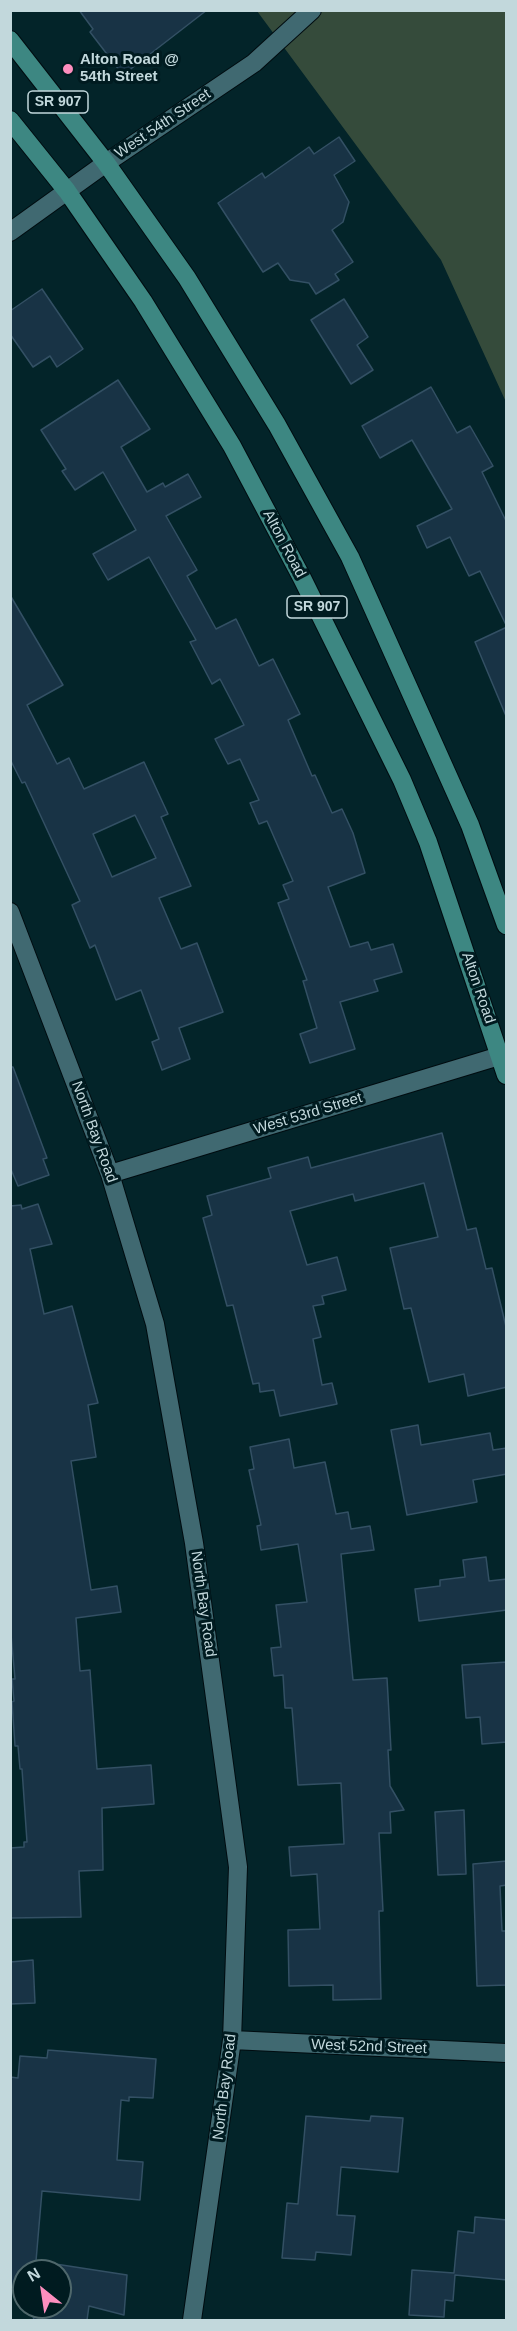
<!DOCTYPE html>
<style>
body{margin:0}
#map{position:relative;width:517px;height:2331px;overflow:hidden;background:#032429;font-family:Arial,sans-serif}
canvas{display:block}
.frame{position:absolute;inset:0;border:12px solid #c2d8dc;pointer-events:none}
.north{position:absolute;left:12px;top:2259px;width:60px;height:60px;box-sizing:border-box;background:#001b20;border:2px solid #4e676b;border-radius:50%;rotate:330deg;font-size:16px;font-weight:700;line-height:24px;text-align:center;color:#c2d8dc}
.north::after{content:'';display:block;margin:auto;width:21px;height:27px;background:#fd8ebe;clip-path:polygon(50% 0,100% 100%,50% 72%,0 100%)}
</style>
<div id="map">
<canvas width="517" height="2331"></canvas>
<div class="frame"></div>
<div class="north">N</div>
</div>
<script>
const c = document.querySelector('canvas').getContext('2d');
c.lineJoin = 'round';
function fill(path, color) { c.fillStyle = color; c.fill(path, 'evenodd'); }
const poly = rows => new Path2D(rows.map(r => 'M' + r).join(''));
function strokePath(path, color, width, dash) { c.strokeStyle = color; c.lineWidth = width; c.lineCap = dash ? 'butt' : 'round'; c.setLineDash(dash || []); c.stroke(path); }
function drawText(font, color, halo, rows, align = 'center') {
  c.font = font + ' Arial,sans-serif'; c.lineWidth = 6; c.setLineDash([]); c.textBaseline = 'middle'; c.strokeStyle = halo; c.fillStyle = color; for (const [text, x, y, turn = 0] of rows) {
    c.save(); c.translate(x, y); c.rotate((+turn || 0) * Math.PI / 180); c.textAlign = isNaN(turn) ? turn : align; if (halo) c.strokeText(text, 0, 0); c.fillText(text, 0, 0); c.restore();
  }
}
fill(poly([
 [257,11,506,11,506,402,441,260]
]), '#354b3b');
const building = poly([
 [79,10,207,10,123,75,90,32,93,29,79,10],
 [339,137,355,161,334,175,349,202,343,222,332,230,353,262,335,274,339,280,316,294,309,283,290,280,278,263,263,272,218,203,262,173,265,178,309,147,314,154,339,137],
 [42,289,83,349,57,367,50,356,33,367,10,334,10,311,42,289],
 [344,299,368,337,357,345,373,370,351,384,311,320,344,299],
 [118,380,150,429,121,447,147,492,163,483,165,487,188,474,201,497,166,516,197,570,187,576,216,629,236,619,259,666,273,659,300,714,288,720,312,776,315,775,332,813,342,809,353,833,365,873,328,887,350,947,368,942,371,950,393,944,402,972,374,980,378,991,340,1002,355,1049,310,1063,300,1034,317,1028,303,981,307,980,278,903,289,899,283,885,293,881,267,821,259,824,250,803,259,800,240,759,228,764,215,739,244,725,220,679,212,684,190,642,196,640,149,557,108,580,93,554,136,530,103,472,75,490,62,471,66,469,41,430,118,380],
 [431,387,457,433,470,426,493,466,482,472,507,523,507,627,480,571,469,576,450,537,427,548,417,526,452,509,412,440,380,458,362,426,431,387],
 [10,595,63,685,27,705,57,764,69,758,84,789,144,762,168,814,161,817,191,886,159,898,181,949,197,943,223,1012,179,1028,190,1059,162,1070,152,1042,159,1039,141,990,116,1000,95,945,90,948,72,905,80,901,25,782,22,783,10,759,10,595],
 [135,815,156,858,112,877,93,834,135,815],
 [507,627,507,716,506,716,475,642,507,627],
 [10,1067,13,1067,47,1158,43,1159,49,1175,18,1186,10,1167,10,1067],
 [442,1133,467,1230,476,1228,486,1269,492,1268,507,1331,507,1387,468,1396,464,1374,429,1382,411,1308,404,1309,390,1248,438,1237,424,1183,355,1201,353,1194,290,1211,307,1265,337,1257,346,1290,322,1296,324,1304,313,1306,321,1337,313,1339,322,1385,332,1383,337,1404,280,1416,274,1390,260,1392,259,1383,253,1384,233,1305,227,1306,203,1218,212,1215,207,1196,271,1178,268,1168,308,1157,311,1168,442,1133],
 [38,1204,52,1244,30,1249,44,1314,72,1306,98,1403,88,1405,96,1457,71,1461,91,1590,117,1586,121,1612,76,1618,80,1671,90,1670,97,1769,151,1765,154,1804,102,1808,103,1870,79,1871,81,1917,10,1918,10,1848,24,1847,24,1842,27,1842,22,1769,20,1769,18,1746,15,1746,12,1702,14,1701,12,1679,15,1679,10,1623,10,1206,21,1205,22,1209,38,1204],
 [418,1425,421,1445,490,1433,493,1450,507,1448,507,1474,473,1480,477,1502,407,1515,391,1430,418,1425],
 [289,1439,294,1468,325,1462,336,1514,348,1512,351,1529,370,1526,374,1550,341,1554,353,1680,387,1678,391,1750,388,1750,390,1786,404,1810,390,1812,391,1833,379,1833,383,1911,379,1911,381,1999,333,2000,333,1985,289,1986,288,1930,320,1929,317,1874,291,1876,289,1847,344,1844,341,1783,298,1785,292,1708,285,1708,283,1675,274,1676,271,1648,281,1647,276,1605,307,1602,298,1544,261,1550,257,1526,261,1525,249,1470,254,1469,250,1447,289,1439],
 [486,1557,489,1581,507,1579,507,1610,419,1621,415,1589,440,1586,440,1580,465,1577,463,1560,486,1557],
 [507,1662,507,1742,482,1744,480,1717,466,1718,462,1665,507,1662],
 [464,1810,466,1874,438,1875,435,1812,464,1810],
 [507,1861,507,1885,500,1886,502,1931,507,1931,507,1985,477,1986,473,1864,507,1861],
 [33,1960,35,2003,10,2004,10,1962,33,1960],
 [48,2050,156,2059,153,2098,129,2097,129,2101,121,2100,117,2160,143,2162,140,2200,42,2191,36,2261,127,2275,124,2315,89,2306,87,2320,34,2320,31,2307,60,2307,60,2271,24,2271,24,2292,10,2289,10,2077,18,2078,20,2056,47,2058,48,2050],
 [306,2116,370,2121,371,2116,403,2118,398,2172,341,2167,337,2215,355,2216,351,2255,316,2252,315,2260,282,2258,287,2203,298,2204,306,2116],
 [475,2217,507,2220,507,2280,455,2275,453,2301,445,2300,444,2317,409,2315,412,2270,454,2273,458,2231,474,2233,475,2217]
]);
fill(building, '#183345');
strokePath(building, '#335064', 1.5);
const minor = poly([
 [10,232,106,163,254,63,312,10],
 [10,912,110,1174,155,1324,194,1543,238,1867,232,2040,192,2320],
 [110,1174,506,1054],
 [232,2040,506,2053]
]);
const primary = poly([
 [10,40,106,163,187,278,277,425,350,557,470,825,506,925],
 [10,120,67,191,143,301,232,446,302,578,402,780,428,842,506,1075]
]);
strokePath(minor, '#000c10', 20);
strokePath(primary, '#000c10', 20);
strokePath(minor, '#406971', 18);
strokePath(primary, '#3d8782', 18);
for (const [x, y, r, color] of [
 [68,69,6,"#fd8ebe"]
]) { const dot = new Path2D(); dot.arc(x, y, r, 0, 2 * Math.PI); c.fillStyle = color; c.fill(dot); strokePath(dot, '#001b20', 2); }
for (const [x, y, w] of [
 [58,102,60],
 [317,607,60]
]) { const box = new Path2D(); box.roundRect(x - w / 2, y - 11, w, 22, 4.5); c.fillStyle = '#001b20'; c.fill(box); strokePath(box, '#c2d8dc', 1.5); }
drawText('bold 14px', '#c2d8dc', null, [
 ["SR 907",58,102],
 ["SR 907",317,607]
]);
drawText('bold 15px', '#c2d8dc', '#001b20', [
 ["Alton Road @",80,60],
 ["54th Street",80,77]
], 'left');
drawText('15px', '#c2d8dc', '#001b20', [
 ["West 54th Street",163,124,-34],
 ["Alton Road",284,544,62],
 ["Alton Road",478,988,71],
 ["West 53rd Street",308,1114,-17],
 ["North Bay Road",94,1132,70],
 ["North Bay Road",203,1604,82],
 ["West 52nd Street",369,2047,2],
 ["North Bay Road",225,2087,-83]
]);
</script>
